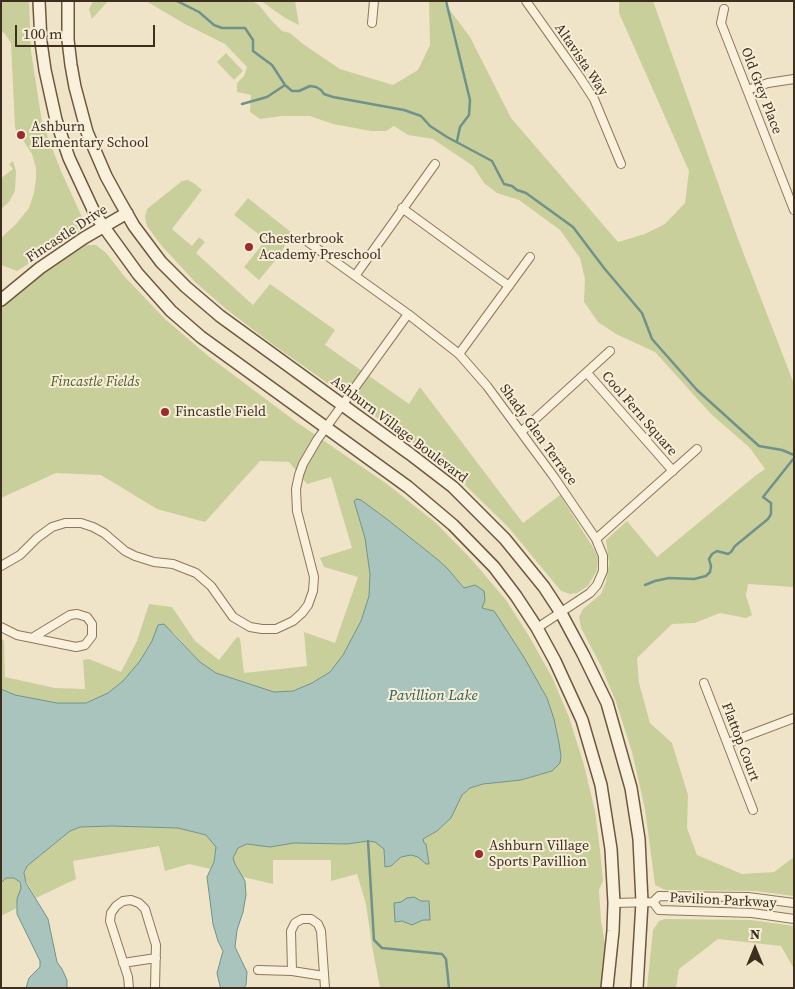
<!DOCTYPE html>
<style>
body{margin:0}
#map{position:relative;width:795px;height:989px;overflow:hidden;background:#f0e4c8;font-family:"Source Serif 4",serif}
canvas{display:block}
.frame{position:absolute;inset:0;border:2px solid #3d2e20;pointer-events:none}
.north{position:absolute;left:730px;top:924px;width:50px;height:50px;-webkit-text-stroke:4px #f7eed8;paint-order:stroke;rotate:0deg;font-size:14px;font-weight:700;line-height:20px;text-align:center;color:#3d2e20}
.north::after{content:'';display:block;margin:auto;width:18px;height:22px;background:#3d2e20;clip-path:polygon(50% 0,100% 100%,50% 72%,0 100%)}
.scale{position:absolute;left:15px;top:25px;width:140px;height:22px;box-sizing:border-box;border:2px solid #3d2e20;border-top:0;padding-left:6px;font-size:15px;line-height:18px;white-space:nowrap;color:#3d2e20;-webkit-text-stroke:4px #f7eed8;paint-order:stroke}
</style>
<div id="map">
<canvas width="795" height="989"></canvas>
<div class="frame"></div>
<div class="north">N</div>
<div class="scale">100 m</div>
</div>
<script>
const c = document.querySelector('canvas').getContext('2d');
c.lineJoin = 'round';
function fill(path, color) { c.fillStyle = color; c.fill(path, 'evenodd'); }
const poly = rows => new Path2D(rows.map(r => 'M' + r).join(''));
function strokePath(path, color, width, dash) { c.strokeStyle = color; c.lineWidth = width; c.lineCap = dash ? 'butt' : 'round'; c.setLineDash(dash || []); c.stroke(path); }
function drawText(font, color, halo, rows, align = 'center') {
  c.font = font + ' "Source Serif 4",serif'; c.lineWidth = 4; c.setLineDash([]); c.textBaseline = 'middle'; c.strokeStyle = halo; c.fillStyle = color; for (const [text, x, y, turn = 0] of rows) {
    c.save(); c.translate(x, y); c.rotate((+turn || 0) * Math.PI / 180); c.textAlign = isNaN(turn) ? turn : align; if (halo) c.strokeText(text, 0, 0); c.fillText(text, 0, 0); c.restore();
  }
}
fill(poly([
 [1,1,29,1,31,51,42,122,61,171,82,217,83,224,80,231,17,271,1,265,1,238,16,224,29,208,34,193,36,179,36,168,32,154,15,128,11,43,5,34,1,31],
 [93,1,108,1,92,19,89,9],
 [146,1,252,1,259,5,270,19,282,31,290,33,303,44,340,69,393,85,418,70,430,45,429,1,443,1,470,37,511,118,618,242,645,234,665,224,685,203,689,171,619,13,619,1,653,1,738,239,794,384,794,587,748,584,746,595,752,615,746,618,720,613,695,623,672,624,637,658,639,683,650,723,672,743,688,795,687,828,697,855,742,874,774,872,794,857,794,896,755,891,665,890,655,885,645,809,632,752,616,702,601,666,581,628,579,617,583,609,601,594,606,582,609,563,606,540,627,521,657,557,755,476,765,469,750,448,711,414,655,352,616,334,598,322,584,302,585,279,580,258,560,230,519,200,497,193,484,183,473,166,433,139,408,135,394,126,386,131,371,131,333,124,310,116,282,116,260,119,250,112,251,95,237,92,237,83,244,76,247,67,225,44,185,24],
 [261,1,295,1,299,25,285,18],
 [226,53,243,71,234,80,217,62],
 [13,161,16,171,15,191,9,202,1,209,1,178,13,169,9,164],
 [188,180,195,184,202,190,172,229,192,246,199,237,205,242,196,253,253,305,270,284,335,330,325,345,409,404,420,387,523,523,560,495,594,549,598,558,597,570,588,586,577,593,570,594,561,591,508,527,463,483,437,460,272,344,226,309,195,282,161,245,147,226,145,217,147,209,182,181],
 [248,198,292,233,279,256,259,280,244,267,266,240,234,215],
 [87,245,96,245,106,253,125,277,165,319,207,355,295,421,387,484,436,523,472,560,506,600,529,636,552,677,569,717,584,765,595,811,600,850,603,881,599,890,601,920,606,951,602,988,380,988,372,946,366,904,357,874,331,881,331,860,273,860,273,884,243,877,235,864,233,858,238,848,247,844,270,847,294,843,347,844,362,841,375,842,381,845,384,849,385,867,391,866,401,857,411,855,418,857,429,864,426,844,424,843,423,839,437,831,451,818,462,795,470,788,483,784,522,780,552,771,559,743,554,719,547,698,525,659,500,620,488,609,481,608,447,568,437,559,361,500,354,501,365,538,370,574,369,596,361,621,343,655,330,672,312,683,293,691,274,692,216,673,200,662,174,633,158,626,152,641,140,661,123,681,108,693,86,703,57,703,15,695,1,689,1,638,4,641,5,677,55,688,85,689,83,660,89,659,121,672,137,641,149,604,172,607,195,641,219,660,237,637,240,638,244,673,307,666,304,632,335,643,358,577,324,567,320,558,352,548,331,477,307,484,289,462,260,461,205,522,157,509,101,475,56,473,1,498,1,308,30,280],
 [112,826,178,828,206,835,216,846,214,862,210,869,189,864,165,871,159,846,73,861,76,879,36,898,24,877,27,866,70,831,80,827],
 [6,878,14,878,18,880,21,888,17,899,17,908,1,916,1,883],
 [665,919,751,920,794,926,794,969,781,946,718,939,679,969,676,988,647,988,653,930,659,921]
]), '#c9cf9b');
const water = poly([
 [357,499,361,500,388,520,437,559,447,568,464,588,475,585,484,591,485,600,482,608,494,611,500,620,525,659,547,698,554,719,559,743,561,756,560,763,552,771,521,780,483,784,470,788,462,795,451,818,437,831,423,839,424,843,426,844,429,864,426,864,418,857,411,855,401,857,391,866,385,867,384,849,375,842,368,841,347,844,294,843,270,847,247,844,238,848,233,858,235,864,245,881,246,895,243,912,237,930,235,947,247,972,246,985,244,988,221,988,220,986,217,973,223,951,218,941,213,924,207,877,214,862,216,847,206,835,178,828,112,826,80,827,70,831,27,866,24,873,26,883,48,919,57,962,62,969,67,980,67,988,26,988,29,978,40,967,40,961,17,914,17,899,21,888,20,882,14,878,6,878,1,883,1,689,15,695,57,703,86,703,108,693,123,681,140,661,152,641,158,625,164,624,200,662,216,673,274,692,293,691,312,683,330,672,343,655,361,621,369,596,370,574,365,538,354,501,357,499],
 [407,898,414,897,421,901,429,901,430,920,423,920,412,925,402,921,395,922,394,903,401,902,407,898]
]);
fill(water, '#a9c4bc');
strokePath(water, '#6f938a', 1);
strokePath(poly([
 [177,1,199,12,214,25,222,28,245,28,253,40,253,51,272,65,285,85,292,91,299,91,310,86,316,87,321,90,324,94,333,97,404,110,421,116,430,126,447,137,492,161,504,184,512,186,517,190,526,193,573,227,604,268,642,313,652,339,697,390,759,446,782,450,794,455],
 [446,1,470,100,469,115,460,127,457,141],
 [242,104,267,97,285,85],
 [645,585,655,581,669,578,694,579,706,576,710,572,711,566,709,559,712,554,717,551,728,554,731,552,735,546,768,519,771,514,771,503,763,497,794,458],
 [368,841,374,940,382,948,442,954,446,959,449,988]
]), '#6f938a', 2.5);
const street = poly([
 [526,1,579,76,594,99,621,164],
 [724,9,721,23,794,210],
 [372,23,374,1],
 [747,90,768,83,794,79],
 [402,208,509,286],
 [308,242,408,314,459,354,487,386,554,477,596,539,603,556,603,571,597,585,590,593,537,628],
 [355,276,435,164],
 [459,354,530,257],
 [587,373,673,471],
 [521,432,610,351],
 [596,539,697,449],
 [1,566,20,555,37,538,52,527,65,523,81,523,93,527,104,533,125,551,135,556,154,562,173,564,196,573,211,586,233,617,250,627,262,629,276,629,293,621,302,613,308,605,313,591,314,577,297,511,296,489,299,475,303,464,317,440,408,314],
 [77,614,87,617,92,624,92,636,85,645,76,647,32,638,70,615,77,614],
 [1,627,17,635,32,638],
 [704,683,753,810],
 [728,743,794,718],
 [653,902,659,910,752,913,794,919],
 [614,903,653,902,659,896,748,897,794,903],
 [123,963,156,958],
 [258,970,292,971,324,976],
 [292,971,291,931,295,923,302,919,311,919,318,924,321,931,325,988],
 [129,988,128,977,110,921,111,913,116,906,123,901,131,900,139,903,145,909,156,945,155,988]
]);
const secondary = poly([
 [39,1,41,42,45,70,56,120,69,158,96,216,138,274,171,311,201,337,408,487,453,525,494,567,516,596,537,628,555,661,582,720,601,785,611,849,614,903,613,931,607,988],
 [68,1,68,40,71,65,75,87,87,132,106,176,118,198,134,226,161,262,186,287,220,316,410,454,453,487,505,539,544,587,561,613,583,654,607,703,631,788,639,839,642,902,637,988],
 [1,300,40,268,84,238,127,213]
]);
strokePath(street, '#8d765c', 10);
strokePath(secondary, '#6f573f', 14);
strokePath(street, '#faf1dc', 8);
strokePath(secondary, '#faf1dc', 11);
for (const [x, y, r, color] of [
 [21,135,5,"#9e2a2b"],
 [249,247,5,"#9e2a2b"],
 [165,412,5,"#9e2a2b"],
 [479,854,5,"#9e2a2b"]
]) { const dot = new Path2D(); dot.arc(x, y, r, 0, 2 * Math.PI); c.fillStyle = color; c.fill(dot); strokePath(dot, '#f7eed8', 2); }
drawText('14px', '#3d2e20', '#f7eed8', [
 ["Altavista Way",581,60,56],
 ["Old Grey Place",761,91,69],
 ["Fincastle Drive",67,234,-33],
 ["Cool Fern Square",639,414,49],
 ["Ashburn Village Boulevard",399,430,37],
 ["Shady Glen Terrace",538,435,54],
 ["Flattop Court",740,742,69],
 ["Pavilion Parkway",723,901,3]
]);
drawText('14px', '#3d2e20', '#f7eed8', [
 ["Ashburn",31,127],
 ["Elementary School",31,143],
 ["Chesterbrook",259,239],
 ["Academy Preschool",259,255],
 ["Fincastle Field",175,412],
 ["Ashburn Village",489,846],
 ["Sports Pavillion",489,862]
], 'left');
drawText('italic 14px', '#4d5a26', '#f7eed8', [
 ["Fincastle Fields",95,382]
]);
drawText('italic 15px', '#2f5d5a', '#f7eed8', [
 ["Pavillion Lake",433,696]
]);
</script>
